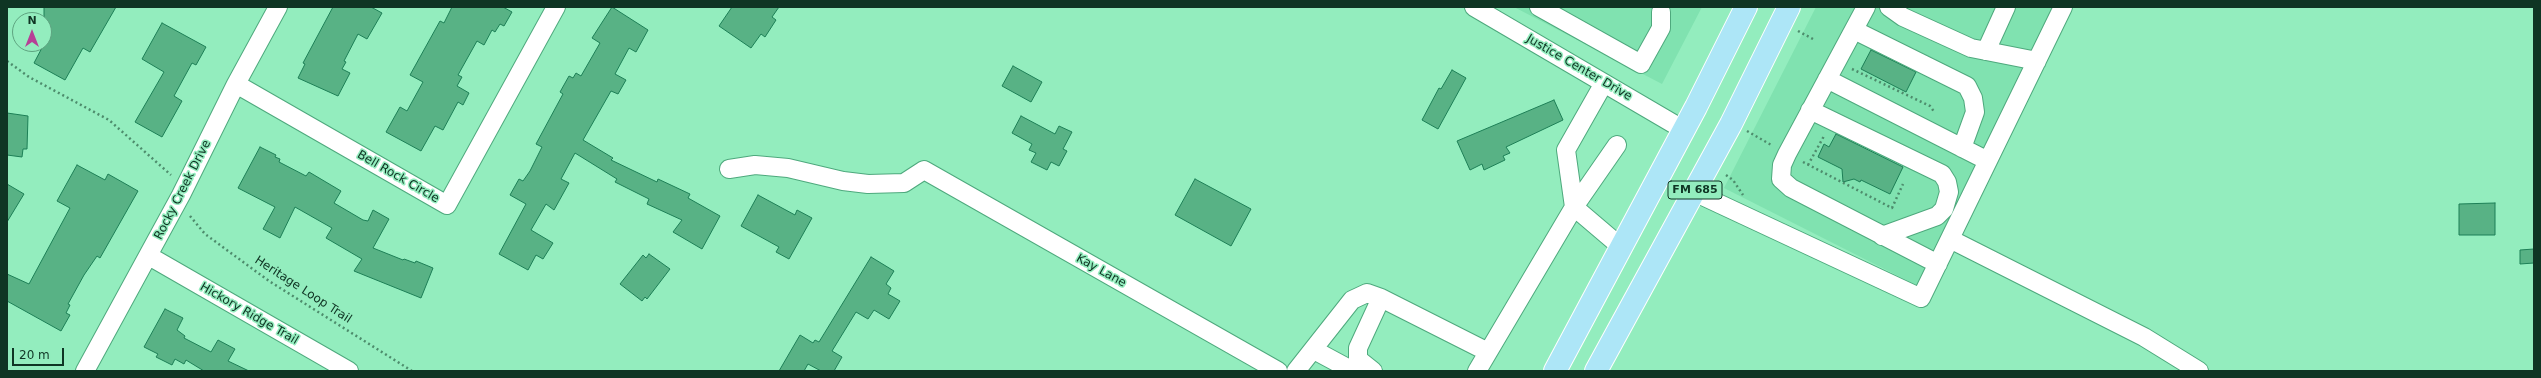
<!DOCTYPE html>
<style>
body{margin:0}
#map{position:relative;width:2541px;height:378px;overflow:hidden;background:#93edbe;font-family:"DejaVu Sans",sans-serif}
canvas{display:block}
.frame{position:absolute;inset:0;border:8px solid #0f3524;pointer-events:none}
.north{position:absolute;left:12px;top:12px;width:40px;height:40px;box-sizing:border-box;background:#93edbe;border:1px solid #5ea380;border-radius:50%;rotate:0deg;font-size:11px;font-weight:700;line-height:16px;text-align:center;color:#0f3524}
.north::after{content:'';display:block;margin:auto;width:14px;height:18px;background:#b64096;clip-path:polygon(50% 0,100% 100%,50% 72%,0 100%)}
.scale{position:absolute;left:12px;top:348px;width:52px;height:18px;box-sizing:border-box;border:2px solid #0f3524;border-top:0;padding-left:5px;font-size:12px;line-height:14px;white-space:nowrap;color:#0f3524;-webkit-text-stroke:3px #93edbe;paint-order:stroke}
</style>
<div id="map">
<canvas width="2541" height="378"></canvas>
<div class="frame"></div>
<div class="north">N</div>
<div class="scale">20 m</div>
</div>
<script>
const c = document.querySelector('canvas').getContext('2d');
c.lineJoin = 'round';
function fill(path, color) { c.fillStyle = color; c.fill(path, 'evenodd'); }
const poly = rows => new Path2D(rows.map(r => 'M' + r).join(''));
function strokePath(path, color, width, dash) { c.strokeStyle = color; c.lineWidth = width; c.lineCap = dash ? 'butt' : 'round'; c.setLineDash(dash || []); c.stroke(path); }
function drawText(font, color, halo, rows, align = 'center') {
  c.font = font + ' "DejaVu Sans",sans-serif'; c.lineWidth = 3; c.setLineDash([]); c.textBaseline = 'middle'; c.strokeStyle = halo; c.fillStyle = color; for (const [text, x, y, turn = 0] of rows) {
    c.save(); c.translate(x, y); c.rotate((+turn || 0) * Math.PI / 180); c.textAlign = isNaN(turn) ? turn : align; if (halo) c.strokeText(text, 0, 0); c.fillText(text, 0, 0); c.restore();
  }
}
fill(poly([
 [1514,7,1702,7,1662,84],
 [1816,7,2055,7,1918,286,1724,188]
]), '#80e2b0');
const building = poly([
 [44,7,116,7,90,52,83,48,65,80,34,63,44,44,44,7],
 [333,7,371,7,382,13,367,39,358,34,344,61,346,62,342,69,350,73,338,96,298,78,305,64,303,63,333,7],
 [452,7,503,7,512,12,504,26,500,24,495,32,492,30,484,45,477,41,458,75,462,77,457,86,469,93,463,105,458,102,443,130,435,126,421,151,386,132,400,107,407,111,423,82,410,75,440,21,444,23,452,7],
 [612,7,648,30,636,52,629,48,615,74,626,80,618,94,611,91,583,140,613,158,611,160,657,182,658,179,690,194,688,198,720,216,702,249,673,232,682,220,647,204,649,199,615,182,617,179,575,153,561,179,569,183,554,210,546,204,531,230,553,243,543,259,536,255,528,270,499,254,526,204,510,195,519,179,523,181,530,171,542,147,536,144,563,94,560,92,569,76,573,78,576,73,581,76,600,43,592,38,612,7],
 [732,7,779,7,772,17,776,20,765,37,761,34,751,48,719,26,732,7],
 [162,23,206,47,196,65,192,63,174,96,182,101,162,137,135,122,164,72,142,59,162,23],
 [1871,50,1916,72,1906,92,1861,69,1871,50],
 [1013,66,1042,82,1031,102,1002,86,1013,66],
 [1452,70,1466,78,1438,129,1422,120,1439,88,1441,89,1452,70],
 [1554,100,1563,120,1506,147,1510,153,1503,156,1505,160,1484,170,1482,164,1470,170,1457,141,1554,100],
 [7,113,28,116,27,149,23,149,22,157,7,155,7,113],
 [1021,116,1055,134,1059,126,1072,132,1063,149,1067,151,1059,166,1051,162,1047,170,1031,162,1036,153,1029,150,1032,144,1012,133,1021,116],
 [1836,134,1903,167,1890,194,1861,180,1860,182,1854,179,1843,182,1842,169,1818,157,1824,144,1829,147,1836,134],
 [260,147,276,155,275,157,280,159,279,162,306,176,309,172,341,191,334,203,363,220,368,221,373,210,389,219,373,248,403,260,404,259,415,263,416,261,433,268,421,298,354,271,362,259,326,238,332,228,295,207,280,238,263,229,275,207,238,188,260,147],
 [77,165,105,180,108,174,138,191,100,258,97,256,84,275,68,304,70,305,66,313,70,315,61,331,7,301,7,274,29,284,70,208,57,201,77,165],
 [1195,179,1251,209,1231,246,1175,215,1195,179],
 [7,184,24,194,7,222,7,184],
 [758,195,795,215,797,210,812,218,789,259,776,252,779,247,741,226,758,195],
 [2495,203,2495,235,2459,235,2459,204,2495,203],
 [2534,249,2534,263,2520,264,2520,250,2534,249],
 [649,254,670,269,647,299,645,297,642,301,620,284,643,255,646,258,649,254],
 [871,257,894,271,886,284,891,288,888,294,900,301,889,319,874,310,868,319,856,312,832,351,842,357,834,371,821,371,808,364,804,371,779,371,800,335,813,343,815,340,819,342,871,257],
 [165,309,183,318,177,330,185,336,184,338,211,352,218,340,235,349,228,361,249,371,204,371,186,360,184,364,175,359,172,365,156,357,158,354,144,347,165,309]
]);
fill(building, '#58b285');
strokePath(building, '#1d7f56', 1);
const minor = poly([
 [1474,7,1684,130],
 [1539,7,1641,64,1661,28,1661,12],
 [1866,7,1787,154,1782,165,1781,179,1791,188,1938,264],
 [1889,7,1903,17,1971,48,2037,61],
 [1854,30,1967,86,1973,98,1975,112,1962,148],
 [1986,51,2006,7],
 [1827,79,1988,161],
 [1604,83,1566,150,1574,207,1621,247],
 [236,84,447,205,556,7],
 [1810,110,1942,174,1947,182,1949,192,1944,209,1937,216,1882,236],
 [729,169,755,165,788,168,843,181,868,184,904,183,924,170,1278,371],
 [1694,192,1921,298,2063,7],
 [1950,239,2144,337,2199,371],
 [149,256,349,371],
 [1314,350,1353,371],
 [85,371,181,195,236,84,278,7],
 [1296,371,1352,300,1367,293,1381,298,1488,352],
 [1373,371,1358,359,1358,348,1381,298],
 [1477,371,1574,207,1617,145]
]);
const major = poly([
 [1555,371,1696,107,1746,7],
 [1596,371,1731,124,1789,7]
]);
strokePath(minor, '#4ea97d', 20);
strokePath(major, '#fff', 24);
strokePath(poly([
 [1798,31,1813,39],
 [7,61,29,77,109,120,171,175],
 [1852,69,1930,106,1935,113],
 [1747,131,1773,146],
 [1803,162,1892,208,1903,184],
 [1808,165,1824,136],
 [1726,175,1733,180,1743,195],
 [190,216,205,234,269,281,412,371]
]), '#4d8c6c', 2.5, [2, 3]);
strokePath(minor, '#fff', 18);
strokePath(major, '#ade6f7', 22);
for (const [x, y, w] of [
 [1695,190,54]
]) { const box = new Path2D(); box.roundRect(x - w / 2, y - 9, w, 18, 3); c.fillStyle = '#93edbe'; c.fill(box); strokePath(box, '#0f3524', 1); }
drawText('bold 11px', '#0f3524', null, [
 ["FM 685",1695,190]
]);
drawText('12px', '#0f3524', '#93edbe', [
 ["Justice Center Drive",1579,68,30],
 ["Bell Rock Circle",398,177,30],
 ["Rocky Creek Drive",183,190,-63],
 ["Kay Lane",1101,271,29],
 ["Heritage Loop Trail",303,290,33],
 ["Hickory Ridge Trail",249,314,30]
]);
</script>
